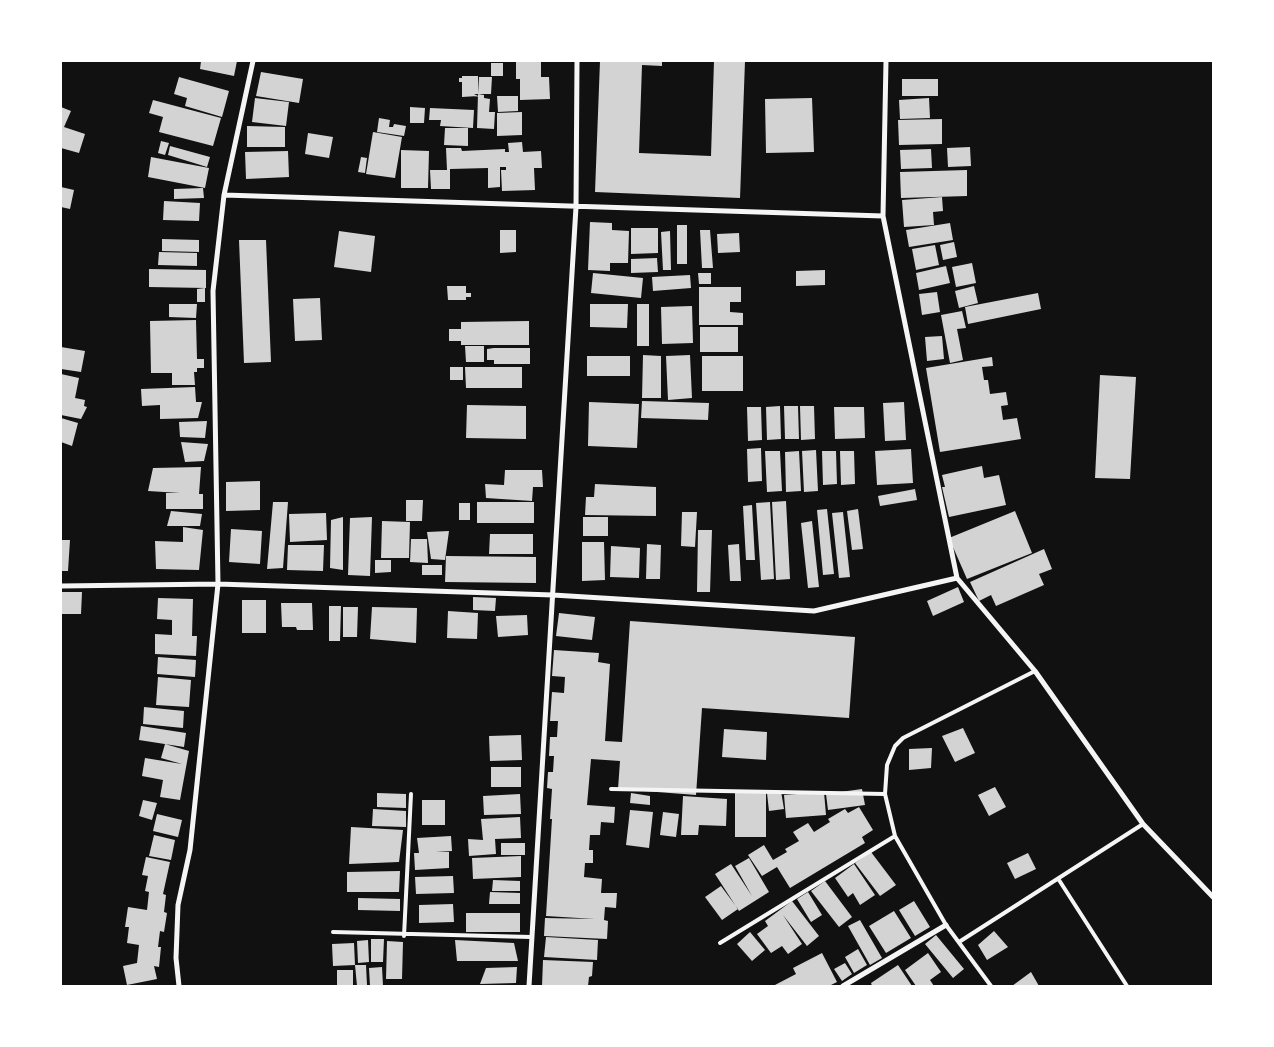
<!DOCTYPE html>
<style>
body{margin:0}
#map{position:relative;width:1274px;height:1047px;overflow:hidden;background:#111;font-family:Ubuntu,sans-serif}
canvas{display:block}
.frame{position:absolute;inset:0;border:62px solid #fff;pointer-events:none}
</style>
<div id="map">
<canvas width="1274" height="1047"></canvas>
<div class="frame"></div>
</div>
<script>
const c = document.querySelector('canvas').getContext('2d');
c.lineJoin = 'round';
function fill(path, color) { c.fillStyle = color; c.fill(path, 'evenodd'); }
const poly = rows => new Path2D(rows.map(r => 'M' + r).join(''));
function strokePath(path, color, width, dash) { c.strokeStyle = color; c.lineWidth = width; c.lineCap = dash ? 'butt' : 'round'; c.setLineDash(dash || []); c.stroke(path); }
fill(poly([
 [201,61,237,61,234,76,200,69],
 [516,61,541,61,541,77,549,77,550,99,520,100,520,79,516,79],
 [600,61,662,61,662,66,642,65,639,153,711,156,714,61,745,61,740,198,595,192],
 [491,63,503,63,503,76,491,76],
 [261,72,303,79,299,103,256,96],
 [462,76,478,76,478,94,474,94,478,96,462,97,462,82,459,82,459,78,462,78],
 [179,77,229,91,222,117,185,106,187,98,174,94],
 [479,77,492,77,491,94,478,94],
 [902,79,938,79,938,96,902,96],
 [478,94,484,95,484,98,490,99,489,112,495,112,494,129,477,128],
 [497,96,518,96,518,111,498,112],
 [255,98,289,102,286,126,252,122],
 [812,98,814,152,766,153,765,99],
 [929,98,930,118,900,119,899,100],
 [153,100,221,118,213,146,159,132,163,117,149,113],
 [61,107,71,111,64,127,85,134,79,153,61,148],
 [410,107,425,108,424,123,410,123],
 [430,108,474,110,473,128,440,126,441,120,429,120],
 [522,112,522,135,497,136,497,113],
 [379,118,390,120,389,127,393,127,394,124,406,126,404,136,377,132],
 [942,119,942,144,899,145,898,120],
 [247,126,285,127,285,147,247,147],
 [445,128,468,128,468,146,444,145],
 [373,132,402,137,395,178,366,174],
 [308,133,333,137,329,158,305,154],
 [161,141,169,143,165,155,158,153],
 [522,142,523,152,541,151,542,168,534,168,535,190,502,191,501,170,506,170,506,167,500,167,500,187,488,188,488,168,450,169,450,189,431,189,430,170,447,170,446,148,461,148,462,151,505,149,505,152,509,152,508,143],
 [170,146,210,157,207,167,168,155],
 [970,147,971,166,948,167,947,148],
 [931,149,932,168,901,169,900,150],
 [401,150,429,151,428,188,401,188],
 [288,151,289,177,246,179,245,152],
 [151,157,209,168,205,188,148,177],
 [361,157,367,158,365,173,358,172],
 [967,170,967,196,901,198,900,172],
 [61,187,74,190,70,209,61,207],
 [203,188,204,198,174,199,174,189],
 [942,197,943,211,933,212,934,225,904,227,902,200],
 [164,201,200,203,199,221,163,220],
 [590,222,612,223,612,230,629,231,628,263,610,263,610,271,588,270],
 [950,223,953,240,909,247,906,230],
 [677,225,687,225,687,264,677,264],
 [631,228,658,228,658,253,631,254],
 [500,230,516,230,516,252,500,253],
 [700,230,710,230,713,268,702,268],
 [339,231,375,236,371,272,334,267],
 [670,231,671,270,663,270,661,232],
 [739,233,740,252,718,253,717,234],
 [162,239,199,240,199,252,162,251],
 [239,240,266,240,271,362,244,363],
 [954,242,957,257,943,260,940,245],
 [935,245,939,265,916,270,912,249],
 [159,252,197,253,197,266,158,265],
 [657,258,658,272,631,273,631,259],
 [972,263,976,283,956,287,952,267],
 [946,266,950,283,919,290,916,273],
 [149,269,206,270,206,288,149,287],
 [825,270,825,285,796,286,796,271],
 [593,273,643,278,641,298,591,293],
 [698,273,711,273,711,284,699,284],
 [690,275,691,288,653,291,652,277],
 [447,286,466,286,466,293,471,293,471,297,466,297,466,300,448,300],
 [974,286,978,303,959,308,955,291],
 [699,287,741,287,741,302,730,302,730,312,743,313,743,325,699,325],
 [205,288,205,302,197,302,197,289],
 [937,292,940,312,922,315,919,294],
 [1038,293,1041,309,968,324,965,307],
 [320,298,322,340,295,341,293,299],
 [169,304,197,304,196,318,169,317],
 [590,304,628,304,627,328,590,327],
 [637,304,649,304,649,346,637,346],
 [692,306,693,343,662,344,661,307],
 [962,311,966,328,957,329,963,360,950,363,941,315],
 [196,320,197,359,204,359,204,368,197,368,197,372,194,372,195,385,172,385,172,373,151,373,150,321],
 [529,321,529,345,461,345,461,341,449,341,449,329,461,329,461,322],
 [700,327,738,327,738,352,700,352],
 [942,336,944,359,927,361,925,337],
 [465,346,484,346,484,362,466,362],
 [61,347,85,351,81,372,61,369],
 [494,348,530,348,530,364,494,364,494,360,487,360,487,349],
 [643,355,661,356,661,398,642,398],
 [690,355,692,398,668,400,666,356],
 [587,356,630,356,630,376,587,376],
 [702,356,743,356,743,391,702,391],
 [992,357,993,366,982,367,984,380,988,380,990,394,1006,392,1008,405,1001,406,1003,420,1017,418,1021,439,940,452,926,368],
 [450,367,463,367,463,380,450,380],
 [465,367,522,367,522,388,466,388],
 [61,374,79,378,75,398,85,400,84,406,87,407,81,419,61,415],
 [1100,375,1136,377,1130,479,1095,478],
 [195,387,196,402,202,402,198,418,160,419,160,405,142,406,141,389],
 [642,401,709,403,708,420,641,418],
 [589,402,639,404,637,448,588,446],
 [904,402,906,440,885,441,883,403],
 [467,405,526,406,526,439,466,438],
 [780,406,781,439,767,440,766,407],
 [784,406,798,406,799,439,785,439],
 [800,406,814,406,815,439,801,440],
 [747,407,761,407,762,440,748,441],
 [834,407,864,407,865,438,835,439],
 [61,418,78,423,72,446,61,442],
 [207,421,205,438,180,437,179,422],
 [181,442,208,444,204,461,185,462],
 [761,448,762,481,748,482,747,449],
 [911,449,913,483,877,485,875,451],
 [816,450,818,491,804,492,802,451],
 [765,451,780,451,782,491,767,492],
 [799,451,801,491,786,492,785,452],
 [822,451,836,451,837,484,823,485],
 [840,451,854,451,855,484,841,485],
 [982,466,984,478,999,475,1006,505,949,517,942,487,945,487,942,475],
 [201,467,199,494,203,494,203,509,166,509,166,493,180,493,148,491,153,468],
 [505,470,542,470,543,487,533,487,532,501,486,498,485,484,504,485],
 [260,481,260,510,226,511,226,482],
 [595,484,656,487,656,516,585,515,586,497,594,497],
 [915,489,917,500,880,506,878,496],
 [406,500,423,500,422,521,406,521],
 [786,501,790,579,776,580,772,502],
 [273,502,288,502,283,568,267,569],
 [477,502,534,502,534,523,477,523],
 [770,502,774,579,761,580,756,503],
 [459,503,470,503,470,520,459,520],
 [752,505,755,560,746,560,743,506],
 [827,509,834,574,823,575,817,510],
 [858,509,863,549,852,550,847,511],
 [171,511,202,514,200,526,167,526],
 [1015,511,1032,553,967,579,949,538],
 [682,512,697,512,695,547,681,546],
 [843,512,850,577,839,578,832,513],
 [326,513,327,540,290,542,289,514],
 [343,517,343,570,330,568,331,520],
 [372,517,370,576,348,575,350,518],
 [583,517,608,517,608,536,583,536],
 [382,521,410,522,409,558,381,558],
 [812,521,819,587,808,588,801,523],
 [183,527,203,530,199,570,156,569,155,541,183,542],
 [231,529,262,531,260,564,229,562],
 [698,530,712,530,710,592,697,592],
 [449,531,445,560,431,559,427,532],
 [490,534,533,534,533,554,489,554],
 [411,539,427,539,428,563,410,562],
 [61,540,70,540,68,571,61,571],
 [582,542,604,542,605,580,582,581],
 [647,544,661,545,660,579,646,579],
 [739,544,741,581,730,581,728,545],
 [288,545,324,545,323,571,287,570],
 [611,546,640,548,639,578,610,577],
 [1044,549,1052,569,1039,574,1044,585,996,606,991,595,979,601,970,582],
 [446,556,536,557,536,583,445,582],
 [375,560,391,560,391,572,375,573],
 [422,565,442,565,442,575,422,575],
 [958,587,964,602,933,616,927,601],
 [61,592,82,592,81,614,61,614],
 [473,597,496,598,495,611,473,610],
 [158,598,193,599,192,636,197,636,196,656,155,654,155,634,172,635,172,620,157,619],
 [242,600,266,600,266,633,242,633],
 [281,603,312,603,313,630,297,630,296,627,282,627],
 [329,606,341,606,340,641,329,641],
 [343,607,358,607,357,637,343,637],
 [372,607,417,608,416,643,370,639],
 [448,611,478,613,477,639,447,638],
 [559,613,595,617,592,640,556,636],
 [527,615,528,635,498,637,496,616],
 [630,621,855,637,849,718,702,708,696,795,618,789,620,761,591,759,587,805,615,807,614,823,601,822,600,835,590,835,589,850,593,850,593,863,585,863,584,877,602,879,601,893,617,893,616,908,605,907,604,920,608,921,607,939,544,936,545,918,595,919,546,916,552,819,550,819,552,789,547,788,548,772,553,772,554,756,549,756,550,737,557,737,558,721,550,721,552,692,564,693,565,677,552,676,554,650,599,653,598,662,610,664,605,741,622,742],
 [158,657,196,660,195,677,157,674],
 [158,677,191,680,189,707,156,705],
 [144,707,184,711,183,728,143,724],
 [141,726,186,733,184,747,139,740],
 [963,728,975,753,955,762,942,736],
 [724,729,767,732,766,760,722,757],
 [521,735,522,760,490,761,489,736],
 [165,744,189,751,180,800,160,797,163,780,142,776,145,758,182,764,161,758],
 [932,748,931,768,909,770,909,749],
 [491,767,521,767,521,787,491,787],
 [995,787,1006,807,989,816,978,795],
 [862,789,865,805,828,810,826,794],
 [735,790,766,790,766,837,735,837],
 [781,791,784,809,769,811,767,793],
 [824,792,826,815,786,818,784,795],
 [377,793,406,794,406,808,377,807],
 [631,793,650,796,650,805,630,803],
 [520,794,521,814,484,815,483,796],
 [683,796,727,799,726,826,699,825,698,835,681,835],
 [143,800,157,803,152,820,139,816],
 [422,800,445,800,445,825,422,825],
 [859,807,873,830,862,837,865,843,790,888,777,867,762,876,748,855,764,845,773,860,787,852,785,849,799,841,793,832,808,823,814,832,830,822,828,819,845,809,848,813],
 [373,809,406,811,406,827,372,826],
 [630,810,653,812,649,848,626,845],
 [663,812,679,814,676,837,660,835],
 [157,814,182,820,178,837,153,831],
 [520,817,521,838,495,839,496,854,469,856,468,839,483,840,481,819],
 [351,827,403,830,399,862,349,864],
 [154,835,175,840,171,860,149,856],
 [451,836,452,851,436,852,449,852,449,868,415,870,414,853,419,853,417,838],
 [501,843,525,843,525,855,501,855],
 [871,852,896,885,880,896,855,863],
 [1028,853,1036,869,1015,879,1007,863],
 [521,856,521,877,473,879,472,858],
 [146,857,170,862,163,894,166,895,164,912,167,913,164,932,160,931,158,947,161,947,159,967,154,966,157,979,127,985,123,966,137,963,139,945,127,943,129,927,125,927,128,907,147,910,149,892,145,891,148,876,142,875],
 [749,858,769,892,739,911,715,874,731,864,752,896,735,866],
 [854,864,875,895,860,905,853,893,848,897,835,878],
 [400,871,399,892,347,892,347,872],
 [453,876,454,893,416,894,415,877],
 [493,880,520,881,520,891,492,891],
 [825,881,852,917,839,927,811,891],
 [721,886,738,909,722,920,705,897],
 [490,892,520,893,520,904,489,904],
 [808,892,822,915,811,922,797,899],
 [358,898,400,899,400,911,358,910],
 [792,901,819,936,807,946,783,915,802,944,788,954,782,946,771,953,757,934,768,926,765,921],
 [914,901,930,927,915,936,899,910],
 [453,904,454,922,419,923,419,905],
 [894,911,911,938,886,953,869,926],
 [466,913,520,913,520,932,466,932],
 [860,920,882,958,870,965,848,926],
 [994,931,1008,947,987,960,978,945],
 [750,932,765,950,752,961,737,944],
 [936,935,964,969,953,978,925,944],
 [546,937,598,940,597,960,544,957],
 [371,939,384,939,383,962,371,962],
 [368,940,369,962,358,963,357,941],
 [455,940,514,943,518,961,457,961],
 [387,941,403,942,402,979,386,979],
 [354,943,355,965,333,966,332,944],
 [858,949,867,965,854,973,845,957],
 [822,953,837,982,829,986,773,986,796,974,793,968],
 [928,953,941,972,930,980,934,986,916,986,905,970],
 [543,960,593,962,592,976,589,977,588,986,542,986],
 [845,963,852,974,842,981,834,969],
 [355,965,366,965,367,985,357,986],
 [898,965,912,986,872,986,871,983],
 [382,967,383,986,370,986,369,968],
 [517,967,516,983,480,984,486,968],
 [337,970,353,970,353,986,337,986],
 [1031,972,1039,986,1012,986]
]), '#d3d3d3');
strokePath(poly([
 [611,789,885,794],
 [1059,880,1127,986],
 [333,932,531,937],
 [404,936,411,794],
 [959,942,1143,824],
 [720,943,895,836],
 [991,986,946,925,895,836,885,794,887,765,895,746,903,738,1035,671]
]), '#f5f5f5', 4);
strokePath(poly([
 [886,61,883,216,957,578,1035,671,1143,824,1213,897],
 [224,195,883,216],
 [61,586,218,584,553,595,814,611,957,578],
 [179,986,176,958,178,905,190,850,218,584,213,291,224,195,253,61],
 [529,986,576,207,577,61],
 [843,986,946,925]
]), '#f5f5f5', 5);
</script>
